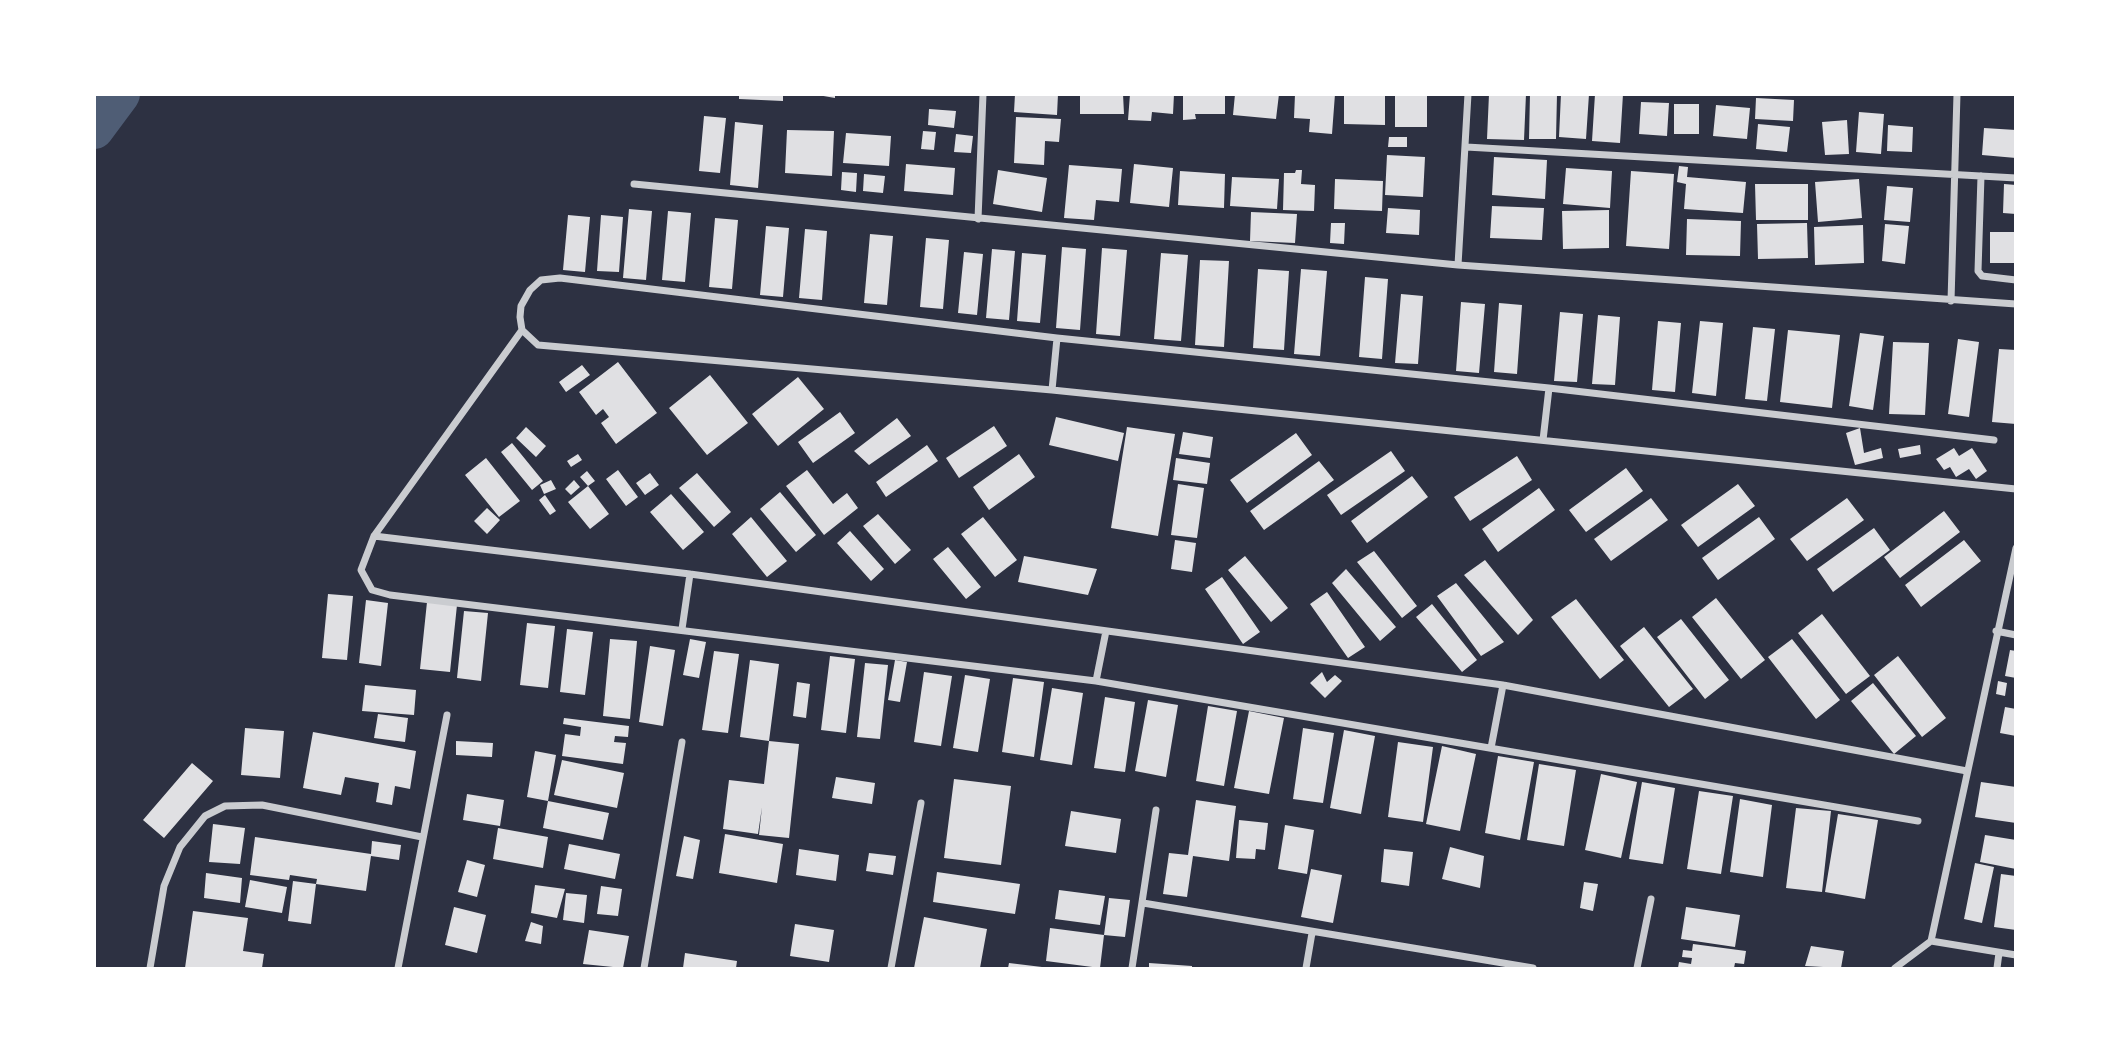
<!DOCTYPE html>
<style>
body{margin:0}
#map{position:relative;width:2110px;height:1063px;overflow:hidden;background:#2d3142;font-family:"Libre Baskerville",serif}
canvas{display:block}
.frame{position:absolute;inset:0;border:96px solid #fff;pointer-events:none}
</style>
<div id="map">
<canvas width="2110" height="1063"></canvas>
<div class="frame"></div>
</div>
<script>
const c = document.querySelector('canvas').getContext('2d');
c.lineJoin = 'round';
const poly = rows => new Path2D(rows.map(r => 'M' + r).join(''));
function strokePath(path, color, width, dash) { c.strokeStyle = color; c.lineWidth = width; c.lineCap = dash ? 'butt' : 'round'; c.setLineDash(dash || []); c.stroke(path); }
function fill(path, color) { c.fillStyle = color; c.fill(path, 'evenodd'); }
strokePath(poly([
 [94,129,120,94]
]), '#4f5d75', 40);
fill(poly([
 [739,94,783,94,783,101,739,99],
 [812,94,835,94,835,98],
 [1015,94,1058,94,1057,115,1014,112],
 [1080,94,1123,94,1124,114,1080,114],
 [1130,94,1174,94,1173,114,1152,112,1151,121,1128,120],
 [1183,94,1225,94,1225,114,1195,114,1196,119,1183,120],
 [1235,94,1279,94,1276,119,1233,115],
 [1295,94,1335,94,1332,134,1309,132,1310,119,1294,118],
 [1344,94,1385,95,1385,125,1344,124],
 [1395,94,1427,95,1427,127,1395,127],
 [1489,94,1526,94,1524,140,1487,139],
 [1530,94,1557,94,1556,139,1529,139],
 [1561,94,1589,94,1586,139,1559,137],
 [1595,94,1623,94,1620,143,1592,141],
 [1756,98,1794,100,1793,121,1755,119],
 [1641,102,1669,103,1667,136,1639,134],
 [1674,104,1699,104,1699,134,1674,134],
 [1716,105,1750,108,1747,139,1713,136],
 [929,109,956,111,954,128,928,125],
 [1859,112,1884,114,1881,154,1856,152],
 [704,116,726,118,720,173,699,171],
 [1016,117,1061,119,1059,142,1045,141,1044,165,1014,163],
 [1847,120,1849,154,1825,155,1822,122],
 [735,122,763,125,758,188,730,185],
 [1758,124,1790,127,1787,152,1756,149],
 [1888,125,1913,127,1912,152,1887,151],
 [1984,128,2016,130,2016,158,1982,155],
 [787,130,834,131,832,176,785,173],
 [923,131,936,132,934,150,921,149],
 [846,133,891,136,889,166,843,163],
 [956,134,973,136,971,153,954,152],
 [1389,137,1407,137,1407,147,1388,147],
 [1387,155,1425,157,1423,197,1385,195],
 [1494,157,1547,160,1545,199,1492,195],
 [906,164,955,168,953,195,904,191],
 [1134,164,1173,168,1169,207,1130,203],
 [1069,165,1122,169,1119,202,1096,200,1094,220,1064,218],
 [1679,166,1688,167,1687,177,1746,182,1743,213,1684,209,1686,184,1677,182],
 [1566,168,1612,171,1610,208,1563,204],
 [998,170,1047,178,1042,212,993,204],
 [1296,170,1302,170,1301,184,1315,185,1314,211,1283,210,1284,173,1295,173],
 [1180,171,1225,174,1224,208,1178,205],
 [1631,171,1674,174,1669,249,1626,246],
 [842,172,857,173,856,192,841,190],
 [864,174,885,176,883,193,863,191],
 [1232,177,1279,179,1277,209,1230,206],
 [1335,179,1383,181,1382,211,1334,209],
 [1859,179,1862,218,1818,222,1815,182],
 [1755,184,1808,184,1808,220,1756,220],
 [2004,184,2016,185,2016,214,2003,213],
 [1887,186,1913,188,1910,222,1884,220],
 [1492,206,1544,208,1542,240,1490,238],
 [1388,208,1420,210,1419,235,1386,233],
 [629,209,652,211,646,280,623,278],
 [1609,210,1609,248,1563,249,1562,211],
 [668,211,691,213,685,282,662,280],
 [1251,212,1297,214,1295,243,1250,241],
 [568,215,590,217,585,272,563,270],
 [601,215,623,217,619,272,597,271],
 [715,218,738,220,732,289,709,287],
 [1687,219,1741,221,1740,256,1686,255],
 [1331,223,1345,223,1344,244,1330,243],
 [1807,223,1808,258,1758,259,1757,224],
 [1885,224,1909,226,1905,264,1882,261],
 [1863,225,1864,263,1815,265,1814,227],
 [766,226,789,228,783,297,760,295],
 [805,229,827,231,822,300,799,298],
 [1990,232,2016,232,2016,263,1990,263],
 [870,234,893,236,887,305,864,303],
 [926,238,949,240,943,309,920,307],
 [1062,247,1086,249,1080,330,1056,328],
 [1102,248,1127,250,1120,336,1096,334],
 [992,249,1015,251,1009,320,986,318],
 [964,252,983,254,977,315,958,313],
 [1022,253,1046,255,1040,323,1017,321],
 [1161,253,1188,255,1181,341,1154,339],
 [1200,260,1229,261,1224,347,1195,345],
 [1258,269,1289,271,1284,350,1253,348],
 [1301,269,1327,271,1320,356,1294,354],
 [1365,277,1388,279,1382,359,1359,357],
 [1401,294,1423,296,1418,364,1395,363],
 [1461,302,1485,304,1479,373,1456,371],
 [1499,303,1522,305,1517,374,1494,372],
 [1560,312,1583,314,1577,382,1554,381],
 [1598,315,1620,317,1615,385,1592,384],
 [1658,321,1681,323,1675,392,1652,390],
 [1700,321,1723,323,1716,396,1692,393],
 [1753,327,1775,329,1767,401,1745,399],
 [1788,330,1840,335,1832,408,1780,402],
 [1860,333,1884,336,1873,410,1849,406],
 [1958,339,1979,342,1969,417,1948,414],
 [1893,342,1929,343,1925,415,1889,414],
 [1999,349,2016,350,2016,424,1992,422],
 [618,362,657,413,616,444,601,423,609,417,603,409,596,415,579,392],
 [582,365,590,375,566,392,559,382],
 [710,375,748,423,707,455,669,408],
 [798,377,824,409,778,446,752,414],
 [840,412,855,433,813,463,798,442],
 [1056,417,1124,433,1118,461,1049,445],
 [897,418,911,436,869,465,854,451],
 [994,426,1007,446,959,478,946,458],
 [526,427,546,446,536,457,516,438],
 [1127,427,1175,434,1158,536,1111,528],
 [1860,428,1864,453,1881,448,1883,458,1855,465,1846,433],
 [1183,432,1213,437,1210,458,1179,454],
 [1296,433,1312,455,1247,503,1230,480],
 [512,443,543,481,532,490,501,452],
 [927,445,938,461,886,497,876,482],
 [1920,445,1921,454,1900,458,1898,449],
 [1954,448,1959,456,1972,448,1987,471,1976,479,1969,469,1956,477,1950,467,1944,470,1936,459],
 [1391,451,1405,471,1341,515,1327,495],
 [578,454,582,460,571,467,567,461],
 [1019,454,1035,477,989,510,973,487],
 [1517,456,1532,480,1470,521,1454,497],
 [486,458,520,501,499,517,465,475],
 [1176,458,1210,463,1207,484,1173,480],
 [1319,461,1334,480,1264,530,1250,511],
 [1626,468,1643,491,1586,532,1569,510],
 [618,470,638,497,626,506,606,479],
 [807,470,833,504,847,493,858,508,824,535,786,486],
 [587,471,595,481,588,486,580,477],
 [650,473,659,485,645,495,636,483],
 [697,473,731,512,714,527,679,488],
 [1412,476,1428,497,1367,543,1351,521],
 [551,480,556,489,544,494,540,485],
 [574,480,580,487,571,495,565,489],
 [1178,484,1204,488,1197,538,1171,535],
 [1738,484,1755,506,1698,547,1681,525],
 [588,486,609,514,590,529,568,502],
 [1539,488,1555,510,1498,552,1482,529],
 [780,492,816,535,796,552,760,509],
 [671,494,704,532,683,550,650,512],
 [545,495,556,511,550,515,539,500],
 [1651,498,1668,520,1611,561,1594,539],
 [1847,498,1864,520,1807,561,1790,539],
 [487,508,500,520,487,534,474,521],
 [1944,511,1960,532,1900,578,1884,557],
 [878,514,911,550,895,564,863,526],
 [751,517,787,561,767,577,732,534],
 [983,517,1017,560,995,577,961,534],
 [1759,517,1775,539,1718,580,1702,558],
 [1874,528,1890,550,1833,592,1817,569],
 [850,531,884,569,871,581,837,543],
 [1175,540,1196,543,1192,572,1171,569],
 [1964,540,1981,561,1921,607,1905,585],
 [948,547,981,587,966,599,933,559],
 [1374,551,1417,606,1402,618,1357,562],
 [1024,556,1097,569,1088,595,1018,582],
 [1245,556,1288,608,1271,622,1228,570],
 [1485,560,1533,620,1518,635,1464,575],
 [1346,569,1396,627,1380,641,1332,583],
 [1222,577,1260,632,1243,644,1205,589],
 [1456,583,1504,642,1481,656,1437,596],
 [1327,592,1365,647,1348,658,1310,604],
 [328,594,353,596,347,660,322,658],
 [1716,598,1765,660,1741,679,1692,617],
 [1576,599,1624,660,1600,679,1551,617],
 [366,600,388,603,381,666,359,663],
 [427,602,457,605,450,672,420,669],
 [1432,604,1477,660,1462,672,1416,617],
 [464,611,488,613,481,681,457,678],
 [1822,614,1870,676,1846,694,1798,633],
 [1681,619,1729,680,1705,699,1657,637],
 [527,623,555,626,548,688,520,685],
 [1644,627,1693,689,1669,707,1620,646],
 [567,629,593,632,585,695,560,692],
 [610,639,637,641,630,719,603,716],
 [690,639,706,642,699,678,683,675],
 [1792,639,1840,700,1816,719,1768,657],
 [650,646,675,650,663,726,639,722],
 [2010,650,2016,651,2016,678,2005,676],
 [714,651,739,654,728,733,702,730],
 [830,656,855,659,846,733,821,730],
 [1898,656,1946,718,1922,737,1874,675],
 [750,660,779,664,769,741,740,737],
 [895,660,907,662,900,702,888,700],
 [865,663,888,665,880,739,857,737],
 [924,672,952,676,941,746,914,742],
 [1322,672,1327,682,1335,675,1342,681,1325,698,1310,683],
 [965,675,990,679,978,752,953,748],
 [1013,678,1044,682,1034,757,1002,752],
 [1998,681,2007,683,2005,696,1996,694],
 [797,682,810,684,806,718,793,716],
 [1873,683,1916,736,1894,754,1851,701],
 [365,685,416,690,414,715,362,711],
 [1052,688,1083,693,1072,765,1040,760],
 [1105,697,1135,702,1125,772,1094,768],
 [1148,700,1178,705,1166,777,1135,771],
 [1208,706,1237,711,1224,786,1196,781],
 [2005,707,2016,709,2016,736,2000,733],
 [1249,711,1284,718,1269,794,1234,788],
 [378,714,408,718,405,742,374,738],
 [564,718,629,726,628,737,615,736,614,742,626,743,623,764,562,756,565,734,580,736,581,727,563,724],
 [245,728,284,731,280,778,241,775],
 [1303,728,1334,733,1323,803,1293,799],
 [1344,730,1375,736,1361,814,1330,808],
 [313,732,416,751,410,789,395,786,392,805,376,802,379,783,345,777,341,795,303,788],
 [456,741,493,743,492,757,456,755],
 [769,741,799,744,789,838,759,835,762,807,758,834,723,829,729,780,764,784],
 [1398,742,1433,747,1423,822,1388,817],
 [1442,746,1476,754,1460,831,1426,824],
 [535,751,556,755,548,801,527,797],
 [1498,756,1534,762,1520,840,1485,833],
 [562,760,624,773,617,808,554,795],
 [192,763,213,781,164,838,143,820],
 [1539,764,1576,770,1564,846,1527,840],
 [1601,774,1637,782,1621,858,1585,850],
 [836,777,875,783,872,804,832,798],
 [954,779,1011,786,1001,865,944,858],
 [1642,782,1675,788,1663,864,1629,859],
 [1981,782,2016,787,2016,823,1975,817],
 [1699,791,1733,796,1721,874,1687,869],
 [467,794,504,800,500,826,463,820],
 [1740,799,1772,805,1763,877,1730,872],
 [1196,800,1236,806,1229,861,1193,856,1187,897,1163,894,1169,853,1188,855],
 [548,801,609,813,603,840,543,828],
 [1796,808,1831,811,1822,892,1786,888],
 [1071,811,1121,819,1116,853,1065,846],
 [1838,814,1878,820,1865,899,1825,892],
 [1239,820,1268,823,1265,850,1256,849,1255,859,1236,858],
 [213,824,245,828,240,864,209,862],
 [1285,825,1314,830,1307,874,1278,869],
 [498,828,548,837,543,868,493,859],
 [725,834,783,844,777,883,719,873],
 [1985,835,2016,840,2016,869,1980,862],
 [684,836,700,840,693,879,676,876],
 [255,837,371,854,372,841,401,845,399,860,371,856,366,891,316,884,317,879,290,875,289,880,250,875],
 [569,844,620,854,615,879,564,869],
 [1450,847,1484,856,1480,888,1442,879],
 [799,849,839,855,836,881,796,875],
 [1384,849,1413,852,1409,886,1381,882],
 [869,853,896,856,893,875,866,871],
 [467,860,485,865,477,897,458,892],
 [1975,863,1994,867,1982,923,1964,919],
 [1311,869,1342,875,1333,923,1301,917],
 [937,872,1020,884,1015,914,933,902],
 [206,873,242,878,240,903,204,898],
 [2001,874,2016,876,2016,930,1994,927],
 [250,880,287,887,282,913,245,907],
 [293,881,316,884,311,924,288,921],
 [1584,882,1598,884,1593,911,1580,908],
 [535,885,565,889,557,918,531,913],
 [601,886,622,889,618,916,597,914],
 [1059,890,1105,896,1100,925,1055,919],
 [566,893,587,895,584,923,563,920],
 [1109,898,1130,900,1125,937,1104,935,1100,968,1046,961,1050,928,1104,935],
 [454,907,486,915,477,953,445,945],
 [1686,907,1740,915,1735,947,1681,939],
 [193,911,248,918,243,951,264,954,262,968,185,968],
 [924,917,987,929,980,968,914,968],
 [531,922,543,926,541,944,525,941],
 [795,924,834,930,829,962,790,956],
 [589,930,629,936,623,968,583,964],
 [1693,944,1746,951,1744,964,1735,963,1734,968,1678,968,1679,962,1691,964,1692,958,1682,957,1683,950,1692,951],
 [1811,946,1844,951,1841,968,1805,966],
 [685,953,737,961,736,968,683,968],
 [1009,963,1042,967,1041,968,1008,968],
 [1149,963,1192,966,1192,968,1149,968]
]), '#e0e0e3');
strokePath(poly([
 [1466,147,2016,178],
 [1981,176,1978,271,1982,276,2016,280],
 [634,184,1458,265,2016,304],
 [978,219,983,94],
 [1458,265,1468,94],
 [1951,301,1957,94],
 [522,330,374,536,361,570,372,590,390,595,1096,681,1918,821],
 [1052,390,1057,338],
 [1543,440,1549,388],
 [1994,440,1549,388,1057,338,560,278,541,280,530,290,521,306,520,317,522,330,538,345,1052,390,2016,489],
 [374,536,690,574,1503,685,1967,771],
 [682,629,690,574],
 [1996,631,2016,635],
 [1096,681,1106,631],
 [1491,748,1503,685],
 [1143,903,1533,968],
 [1931,941,2016,548],
 [1931,941,2016,955],
 [150,968,164,886,180,847,205,816,225,806,262,805,422,837],
 [398,968,447,715],
 [644,968,682,742],
 [891,968,921,803],
 [1132,968,1156,810],
 [1306,968,1312,933],
 [1637,968,1651,899],
 [1895,968,1931,941],
 [1997,968,1999,953]
]), '#caccd0', 7);
</script>
